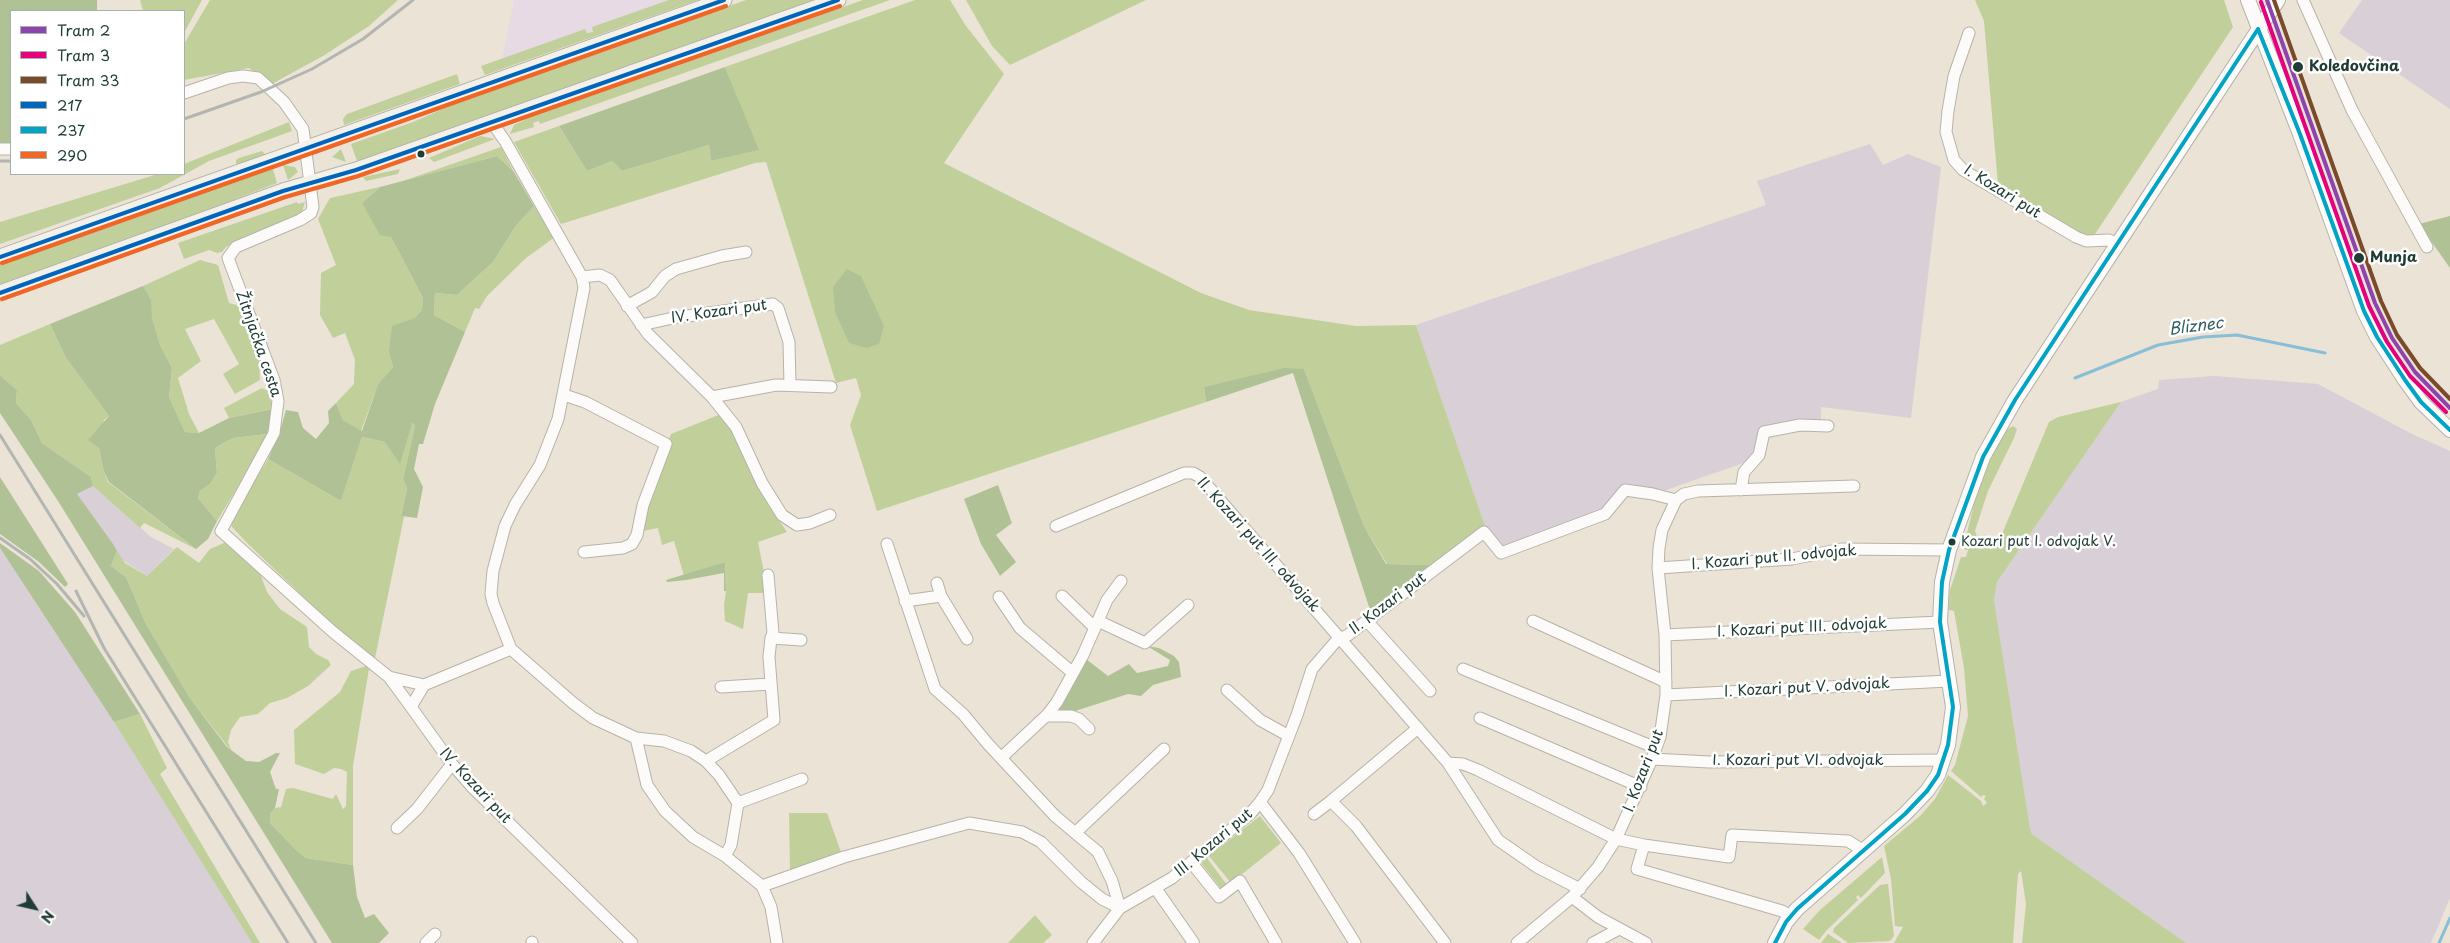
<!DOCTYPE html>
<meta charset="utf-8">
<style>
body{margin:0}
#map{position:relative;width:2450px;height:943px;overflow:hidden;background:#ebe3d6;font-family:"Playpen Sans",sans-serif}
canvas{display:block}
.legend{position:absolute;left:10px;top:10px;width:175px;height:165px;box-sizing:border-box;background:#fff;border:1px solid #a5b1ae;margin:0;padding:6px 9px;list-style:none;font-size:15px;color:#1f3d34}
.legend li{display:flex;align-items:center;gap:10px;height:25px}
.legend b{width:25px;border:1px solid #a5b1ae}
.north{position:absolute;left:10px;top:883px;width:50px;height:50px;-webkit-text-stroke:4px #fff;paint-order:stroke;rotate:125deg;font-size:14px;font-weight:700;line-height:20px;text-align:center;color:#1f3d34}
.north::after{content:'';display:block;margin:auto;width:18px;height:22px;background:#1f3d34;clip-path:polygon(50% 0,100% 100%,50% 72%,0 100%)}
</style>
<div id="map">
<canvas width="2450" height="943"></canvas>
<ul class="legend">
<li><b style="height:6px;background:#8e44ad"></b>Tram 2</li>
<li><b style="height:6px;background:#e5007d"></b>Tram 3</li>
<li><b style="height:6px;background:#7a4b2a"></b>Tram 33</li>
<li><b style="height:6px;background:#0065bd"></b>217</li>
<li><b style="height:6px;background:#02a4c6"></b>237</li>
<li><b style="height:6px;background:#f26522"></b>290</li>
</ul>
<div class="north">N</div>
</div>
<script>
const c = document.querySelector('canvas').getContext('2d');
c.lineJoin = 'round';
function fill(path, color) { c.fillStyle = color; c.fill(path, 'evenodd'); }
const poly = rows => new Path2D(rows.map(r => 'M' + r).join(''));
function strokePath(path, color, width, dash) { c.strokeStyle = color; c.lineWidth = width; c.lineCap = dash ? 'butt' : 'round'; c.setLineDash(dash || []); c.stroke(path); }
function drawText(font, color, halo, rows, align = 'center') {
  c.font = font + ' "Playpen Sans",sans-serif'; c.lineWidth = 5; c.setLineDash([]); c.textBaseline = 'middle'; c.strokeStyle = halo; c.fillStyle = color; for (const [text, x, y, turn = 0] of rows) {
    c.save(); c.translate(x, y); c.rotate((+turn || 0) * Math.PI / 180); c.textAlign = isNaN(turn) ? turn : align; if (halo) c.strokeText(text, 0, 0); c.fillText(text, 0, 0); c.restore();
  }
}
fill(poly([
 [514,0,682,0,500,68]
]), '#e8dae4');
fill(poly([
 [2362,0,2450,0,2450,109,2339,33],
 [1870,144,1883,165,1908,154,1941,167,1911,418,1821,407,1821,422,1760,430,1755,459,1660,492,1623,485,1605,511,1502,546,1485,526,1416,325,1766,205,1757,181],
 [2214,376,2318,384,2410,433,2450,451,2450,898,2431,943,2186,943,2032,834,2030,828,1994,600,1997,582,2121,402,2158,389,2159,380],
 [93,486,151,537,174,549,147,576,121,559,77,494],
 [0,548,108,712,252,943,0,943]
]), '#d8cfd7');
fill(poly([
 [140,0,202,0,184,33,184,11,143,11],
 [210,0,398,0,369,26,323,56,270,85,249,68,184,80,184,44],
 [669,0,698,0,485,75,481,66,585,29,587,33,593,32,592,27],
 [746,0,814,0,357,161,351,144,413,122,463,100],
 [863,0,890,0,540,124,539,121,533,123,534,127,510,134,514,125,531,117],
 [915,0,950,0,966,26,1004,74,944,163,1201,293,1249,310,1356,326,1416,325,1485,526,1430,565,1387,564,1364,526,1304,369,1204,387,1206,402,877,511,850,425,861,395,856,378,836,383,766,162,755,163,561,224,514,142,559,126,587,171,612,161,622,171,709,145,711,161,758,150,725,67],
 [966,0,1146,0,1010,65,992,46],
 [1975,0,2224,0,2233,27,2091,240,1998,185,1984,21],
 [457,74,460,84,344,125,343,119,347,114],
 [289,122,292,131,209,161,160,188,0,244,0,222,158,174,184,174,184,164],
 [480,136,495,139,434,162,429,158],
 [501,147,514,172,497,156,403,181],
 [341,149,346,162,332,157],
 [262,151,267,156,236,164,236,160,239,158],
 [283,165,295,167,298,172,288,180],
 [272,166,277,183,228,202,180,223,0,288,0,263],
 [400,169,398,174,366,181,363,177],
 [380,187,362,203,391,237,423,298,422,310,389,352,393,367,378,384,361,431,343,420,336,403,354,384,355,360,345,333,333,338,320,315,321,273,336,265,318,219,330,198],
 [297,202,298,204,305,202,302,212,226,247,222,252,217,253,209,250,184,259,178,243],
 [534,206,555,237,526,258,487,296,479,309,475,308,465,332,434,315,435,293,457,295,493,262,515,227],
 [200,260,218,265,229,303,240,306,259,356,260,380,235,394,223,374,239,364,214,319,185,329,201,361,178,378,189,414,199,433,185,432,169,397,172,368,160,345,151,319,151,299,143,286],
 [50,324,66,358,109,416,104,420,99,448,104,472,108,482,196,549,144,523,140,528,93,486,91,477,42,443,31,420,16,403,17,390,0,375,0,345],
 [262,388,268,391,273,409,229,418,224,408],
 [2121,402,1997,582,1994,600,2030,828,2032,834,2186,943,2022,943,2026,904,2021,871,2018,874,2013,943,1894,943,1903,927,1895,926,1891,879,1884,846,1920,816,1935,799,1948,775,1981,801,1983,806,1987,803,1984,799,1986,796,1983,795,1981,797,1951,771,1955,765,1968,716,1964,668,1954,611,1949,610,1949,602,1950,590,1961,557,1966,557,1968,550,1964,549,1965,541,1978,488,2003,432,2013,426,2017,429,2014,438,1988,491,1975,531,1980,546,1992,549,1999,541,2049,422,2058,417],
 [721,414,730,425,772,510,787,532,758,542,768,593,748,593,743,629,725,621,724,605,726,591,725,562,684,576,674,541,662,545,658,528,643,531,645,514,671,434],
 [411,423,415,426,403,479,407,488,401,515,404,517,375,658,349,640,248,544,232,527,231,521,268,459,341,501,362,437,385,442],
 [267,434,259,452,217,521,198,498,200,491,210,484,217,473,215,448,233,438],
 [224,543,229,544,259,571,267,592,280,609,307,627,309,647,316,654,328,660,331,665,308,686,287,698,270,703,258,714,240,717,231,730,228,742,232,752,190,698,146,624,126,577,111,566,117,551,125,563,147,576,177,547,199,563,210,549],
 [366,666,369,669,353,766,353,865,306,858,297,851,270,823,270,814,275,808,281,807,286,789,293,788,333,799,336,794,343,809,346,806,347,772,341,769,334,768,324,774,295,764,294,730,340,692,351,671],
 [140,714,167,768,160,774,260,943,252,943,114,722],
 [789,813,827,813,841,852,790,870],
 [1260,816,1281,843,1231,883,1209,856],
 [1882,857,1885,873,1861,898,1858,895,1856,897,1858,900,1826,931,1819,940,1803,929,1820,910],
 [1207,858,1227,885,1222,890,1201,863],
 [1888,884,1894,936,1890,941,1848,943,1833,932,1834,928,1880,885],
 [1035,915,1052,935,1043,943,1008,943],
 [1828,934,1842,943,1821,943]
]), '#c1d09b');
fill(poly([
 [0,0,97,0,97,11,11,11,11,144,0,144],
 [725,67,759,150,711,161,709,145,622,171,612,161,587,171,559,126],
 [497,156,514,172,534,206,515,227,493,262,457,295,435,293,434,315,465,332,435,404,423,444,419,444,414,469,423,487,417,518,401,516,407,488,403,479,415,426,412,423,400,464,385,442,362,437,341,501,268,459,279,435,286,410,298,412,303,428,316,439,329,423,328,411,336,403,343,420,362,431,378,384,393,367,389,352,392,326,415,318,422,310,423,298,391,237,380,235,362,203,380,187],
 [2450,216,2450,268,2419,224],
 [847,269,861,276,884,326,879,344,867,348,849,343,835,312,833,287],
 [143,286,151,299,152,319,160,345,172,368,169,397,185,432,199,433,229,418,273,409,267,434,233,438,215,448,217,473,210,484,200,491,198,498,217,521,208,539,196,549,109,482,104,472,99,448,88,440,109,416,66,358,50,324],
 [1284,368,1304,369,1364,526,1386,564,1430,565,1370,610,1293,373,1206,402,1204,387],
 [0,375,17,390,16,403,31,420,42,443,91,477,93,486,77,494,113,544,117,551,111,566,126,577,146,624,190,698,227,747,246,761,259,762,276,753,280,753,270,772,276,789,279,789,275,808,270,814,270,823,297,851,306,858,353,865,357,897,365,918,374,914,389,933,379,943,332,943,58,501,0,413],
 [0,477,68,584,65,587,39,562,0,534],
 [998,485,1012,523,996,535,1016,562,1000,576,981,544,964,499],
 [0,543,39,571,75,612,140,714,114,722,0,548],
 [725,562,726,591,724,591,724,573,686,580,667,582,666,580],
 [1147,646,1159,648,1174,656,1179,662,1181,677,1153,685,1141,696,1128,694,1066,714,1058,712,1059,705,1086,659,1108,676,1129,664,1137,673,1168,666,1170,660]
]), '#b0c295');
strokePath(poly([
 [2075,378,2158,345,2203,337,2237,335,2325,353],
 [2439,943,2450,918]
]), '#88bed7', 3);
const minor = poly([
 [2303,0,2352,110,2427,247],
 [1969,33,1954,76,1948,111,1946,132,1954,160,1963,170,2076,237,2086,241,2109,240,2117,244],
 [184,93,228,78,243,76,258,78,269,88,284,102,303,129,313,207,311,213,300,220,236,247,228,258,274,380,278,401,274,433,221,531,333,632,389,677],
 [491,121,505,141,582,277,584,288,558,419,540,465,515,505,505,526,493,571,491,594,493,603,511,649,573,703,593,718,636,738,647,785,665,811,693,837,725,856,762,886,771,907,777,943],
 [0,149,11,149],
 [582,277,600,275,610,280,648,334,712,397,736,427,762,483,782,515,797,525,810,523,830,515],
 [627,306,652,292,665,276,676,269,722,256,746,252],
 [641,325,673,318,773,304,778,308,789,342,790,385],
 [564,395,585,402,666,444,643,505,637,535,632,544,623,548,584,552],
 [712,397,776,385,831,387],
 [1741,490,1744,472,1759,455,1764,432,1800,425,1828,426],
 [1056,526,1184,473,1193,473,1200,477,1448,763,1498,840,1537,867,1580,889],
 [887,544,935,689,963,714,988,744,1055,816,1098,852,1112,881,1120,908],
 [1658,568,1792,559,1842,549,1949,550],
 [768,575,773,633,771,638],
 [937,583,941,596,967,639],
 [1062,596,1095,628],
 [999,597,1020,628,1073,673],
 [905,601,941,596],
 [1098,621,1145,643,1188,605],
 [1367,621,1430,691],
 [1533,621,1666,682],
 [1665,635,1940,622],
 [511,649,424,685,411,707,452,764,472,787,632,943],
 [1463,669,1656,748],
 [721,687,770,684],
 [1227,690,1260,720,1289,736],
 [1666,695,1949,681],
 [411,707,389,677,424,685],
 [1046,716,1071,716,1079,719,1089,729],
 [1480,718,1641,787],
 [636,738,664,741,691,751,706,761,719,775,738,803,731,845,725,856],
 [1002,757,1048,714,1057,702,1083,655,1107,600,1121,581],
 [1652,759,1709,762,1944,760],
 [706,761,774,720,769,657,771,638,801,640],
 [1448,763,1463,764,1478,770,1616,839,1644,845,1729,857,1732,835,1848,841,1864,851],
 [1331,801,1418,728],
 [1260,802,1299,853,1355,943],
 [738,803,802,779],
 [1314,814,1331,801,1356,826,1445,943],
 [397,828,417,809,452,764],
 [1075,833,1164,749],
 [1644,845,1637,869,1782,911,1790,916],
 [1191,862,1219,897,1240,881,1276,943],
 [762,886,844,857,969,823,1022,832,1041,842,1081,882,1102,899,1120,908],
 [1156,889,1193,942,1192,943],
 [1572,897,1598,917,1646,943],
 [532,942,532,943],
 [426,943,435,934],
 [1093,943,1120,908,1172,878,1250,814,1260,802,1268,790,1297,715,1312,669,1337,640,1348,635,1484,532,1501,553,1605,514,1625,490,1653,494,1676,500],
 [1517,943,1572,897,1598,867,1616,839,1652,759,1660,737,1666,695,1665,635,1658,568,1659,548,1662,530,1676,500,1684,494,1698,491,1854,486],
 [1593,943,1619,929]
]);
const tertiary = poly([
 [2248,0,2300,134,2364,311,2377,337,2405,380,2421,402,2450,430],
 [1775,943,1786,922,1797,909,1905,814,1927,791,1938,775,1948,745,1953,707,1940,622,1942,582,1949,550,1983,457,2015,400,2278,0]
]);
const secondary = poly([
 [0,257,724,0],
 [0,293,283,191,356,170,838,0]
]);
strokePath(minor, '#b5b3aa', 13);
strokePath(tertiary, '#b5b3aa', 16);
strokePath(secondary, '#b5b3aa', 17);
strokePath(minor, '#fcfbf9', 11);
strokePath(tertiary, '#fcfbf9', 14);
strokePath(secondary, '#f4f1ea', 15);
strokePath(poly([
 [184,119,261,92,312,69,363,39,413,0],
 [0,161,11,161],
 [0,435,316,943],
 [0,538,30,559,57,584,84,616],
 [76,591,104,648,288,943]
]), '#b3b5b2', 3);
strokePath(poly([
 [0,257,724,0],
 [0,293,283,191,356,170,838,0]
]), '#0065bd', 4);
strokePath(poly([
 [2258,29,2300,134,2364,311,2377,337,2405,380,2421,402,2450,430],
 [1775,943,1786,922,1797,909,1905,814,1927,791,1938,775,1948,745,1953,707,1940,622,1942,582,1949,550,1983,457,2015,400,2258,29]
]), '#02a4c6', 4);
strokePath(poly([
 [2,263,726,6],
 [2,299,285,197,358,176,840,6]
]), '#f26522', 4);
strokePath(poly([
 [2267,0,2375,303,2392,338,2415,372,2450,408]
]), '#8e44ad', 4);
strokePath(poly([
 [2261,2,2369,306,2387,342,2410,376,2446,412]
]), '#e5007d', 4);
strokePath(poly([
 [2274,0,2381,301,2397,335,2420,368,2450,399]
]), '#7a4b2a', 4);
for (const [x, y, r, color] of [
 [2298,67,6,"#1f3d34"],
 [421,154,4.5,"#1f3d34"],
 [2359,258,6,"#1f3d34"],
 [1952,542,4.5,"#1f3d34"]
]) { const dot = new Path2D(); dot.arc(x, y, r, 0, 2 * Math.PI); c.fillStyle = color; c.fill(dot); strokePath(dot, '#fff', 2); }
drawText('14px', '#1f3d34', '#fff', [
 ["Kozari put I. odvojak V.",1961,542]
], 'left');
drawText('bold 15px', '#1f3d34', '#fff', [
 ["Koledovčina",2309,67],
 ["Munja",2370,258]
], 'left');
drawText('15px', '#1f3d34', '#fff', [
 ["I. Kozari put",2002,192,32],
 ["IV. Kozari put",719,312,-8],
 ["Žitnjačka cesta",258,344,71],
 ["II. Kozari put III. odvojak",1258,545,48],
 ["I. Kozari put II. odvojak",1774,558,-5],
 ["II. Kozari put",1388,604,-37],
 ["I. Kozari put III. odvojak",1802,628,-3],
 ["I. Kozari put V. odvojak",1807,688,-3],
 ["I. Kozari put VI. odvojak",1798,761],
 ["I. Kozari put",1644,771,-69],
 ["IV. Kozari put",475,786,47],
 ["III. Kozari put",1214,843,-40]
]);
drawText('italic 16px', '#325f65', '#fff', [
 ["Bliznec",2196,327,-7]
]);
</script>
